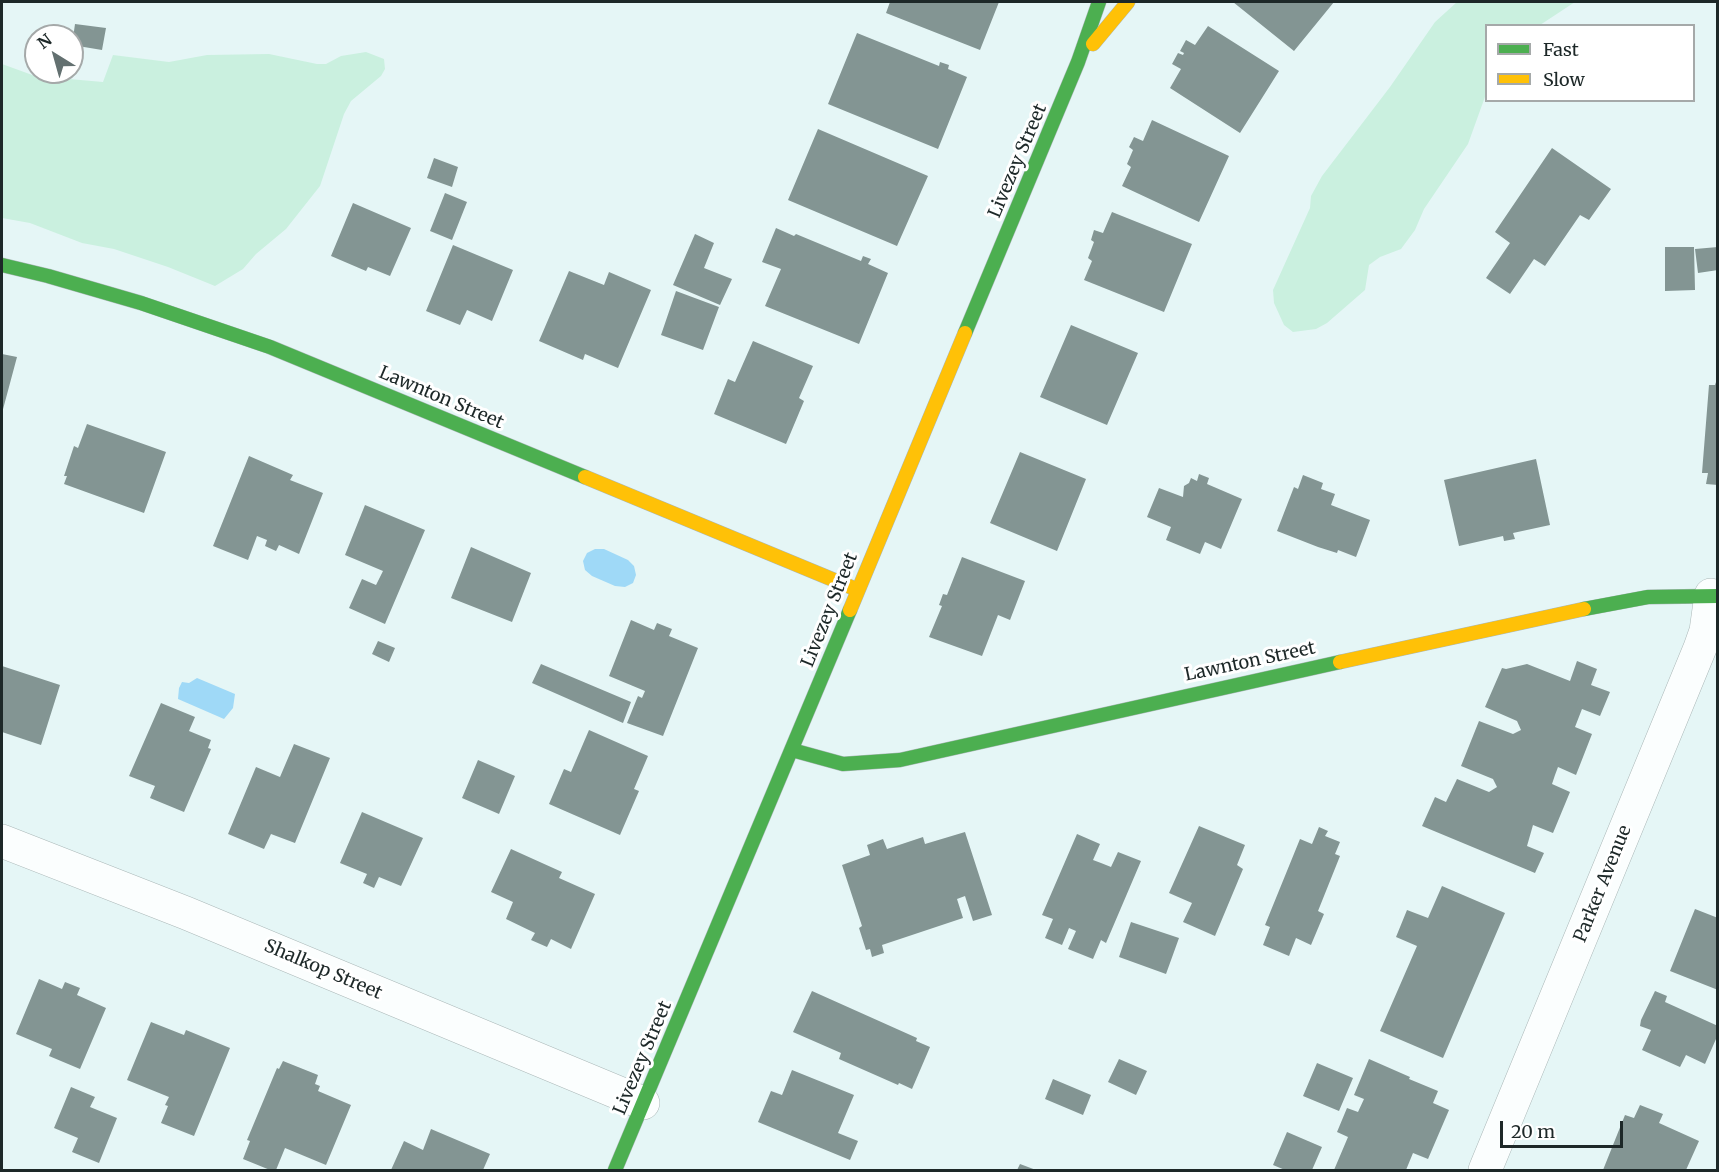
<!DOCTYPE html>
<style>
body{margin:0}
#map{position:relative;width:1719px;height:1172px;overflow:hidden;background:#e5f6f6;font-family:Merriweather,serif}
canvas{display:block}
.frame{position:absolute;inset:0;border:3px solid #1d2828;pointer-events:none}
.legend{position:absolute;left:1485px;top:24px;width:210px;height:78px;box-sizing:border-box;background:#fff;border:2px solid #a5a9a9;margin:0;padding:8px 10px;list-style:none;font-size:18px;color:#1d2828}
.legend li{display:flex;align-items:center;gap:12px;height:30px}
.legend b{width:30px;border:2px solid #a5a9a9}
.north{position:absolute;left:24px;top:24px;width:60px;height:60px;box-sizing:border-box;background:#fff;border:2px solid #a5a9a9;border-radius:50%;rotate:323deg;font-size:16px;font-weight:700;line-height:24px;text-align:center;color:#1d2828}
.north::after{content:'';display:block;margin:auto;width:21px;height:27px;background:#637070;clip-path:polygon(50% 0,100% 100%,50% 72%,0 100%)}
.scale{position:absolute;left:1500px;top:1121px;width:123px;height:27px;box-sizing:border-box;border:3px solid #1d2828;border-top:0;padding-left:8px;font-size:18px;line-height:21px;white-space:nowrap;color:#1d2828;-webkit-text-stroke:4px #fff;paint-order:stroke}
</style>
<div id="map">
<canvas width="1719" height="1172"></canvas>
<div class="frame"></div>
<ul class="legend">
<li><b style="height:8px;background:#4caf50"></b>Fast</li>
<li><b style="height:8px;background:#ffc107"></b>Slow</li>
</ul>
<div class="north">N</div>
<div class="scale">20 m</div>
</div>
<script>
const c = document.querySelector('canvas').getContext('2d');
c.lineJoin = 'round';
function fill(path, color) { c.fillStyle = color; c.fill(path, 'evenodd'); }
const poly = rows => new Path2D(rows.map(r => 'M' + r).join(''));
function strokePath(path, color, width, dash) { c.strokeStyle = color; c.lineWidth = width; c.lineCap = dash ? 'butt' : 'round'; c.setLineDash(dash || []); c.stroke(path); }
function drawText(font, color, halo, rows, align = 'center') {
  c.font = font + ' Merriweather,serif'; c.lineWidth = 6; c.setLineDash([]); c.textBaseline = 'middle'; c.strokeStyle = halo; c.fillStyle = color; for (const [text, x, y, turn = 0] of rows) {
    c.save(); c.translate(x, y); c.rotate((+turn || 0) * Math.PI / 180); c.textAlign = isNaN(turn) ? turn : align; if (halo) c.strokeText(text, 0, 0); c.fillText(text, 0, 0); c.restore();
  }
}
fill(poly([
 [1457,2,1575,2,1540,25,1486,26,1486,94,1468,144,1424,209,1415,230,1401,249,1380,257,1369,265,1365,290,1327,323,1316,329,1293,332,1284,325,1274,303,1273,290,1310,208,1311,196,1322,176,1390,87,1435,22],
 [366,52,384,59,385,69,381,76,351,101,344,114,320,186,286,229,256,254,243,269,215,286,168,267,114,249,82,243,30,223,2,218,2,64,35,76,103,82,113,55,169,62,207,55,269,54,317,64,326,64,341,56]
]), '#caf0df');
fill(poly([
 [595,549,604,549,628,560,634,566,636,575,633,583,625,587,615,586,592,576,585,570,583,561,587,553],
 [197,678,235,694,233,708,224,719,178,699,179,688,182,682,189,683]
]), '#9fd9f7');
fill(poly([
 [890,2,999,2,980,50,886,13],
 [1233,2,1334,2,1294,51],
 [75,24,106,28,102,50,72,45],
 [1208,26,1279,71,1240,133,1170,88,1181,69,1172,64,1178,53,1183,55,1184,53,1180,51,1186,40,1195,45],
 [857,33,939,66,940,62,949,65,948,69,967,77,938,149,828,104],
 [1152,120,1229,156,1199,222,1122,186,1131,167,1127,164,1133,150,1129,147,1134,137,1143,141],
 [818,129,928,176,897,246,788,200],
 [1552,148,1611,189,1589,220,1580,215,1545,266,1534,259,1510,294,1486,278,1510,243,1495,232],
 [434,158,458,167,452,187,427,178],
 [445,193,467,202,452,240,430,231],
 [353,203,411,228,390,276,368,267,366,271,331,256],
 [1112,212,1192,244,1164,312,1084,280,1092,261,1088,258,1094,242,1091,240,1094,230,1103,233],
 [776,228,794,236,796,234,861,261,863,256,871,259,868,264,888,273,859,344,765,306,781,269,762,262],
 [695,234,714,243,704,268,732,279,720,305,673,285],
 [453,245,513,270,492,321,467,310,460,325,426,311],
 [1665,247,1694,247,1695,290,1665,291],
 [1718,247,1718,270,1698,273,1695,249],
 [569,271,604,285,609,272,651,290,618,368,585,354,583,360,539,341],
 [676,291,719,307,703,350,661,335],
 [1071,325,1138,353,1107,425,1040,397],
 [753,341,813,366,799,398,804,401,786,444,714,414,728,379,735,382],
 [2,354,17,357,2,413],
 [1717,379,1718,379,1718,485,1706,484,1708,473,1702,473,1709,385,1715,385],
 [87,424,166,452,144,513,64,484,67,476,64,476,74,446,78,448],
 [1020,452,1086,479,1057,551,990,523],
 [249,456,293,475,290,480,323,493,299,554,279,545,276,551,265,546,267,540,257,536,248,560,213,546],
 [1536,459,1550,525,1513,533,1515,539,1504,541,1503,536,1459,546,1444,480],
 [1199,474,1209,478,1207,484,1242,499,1221,549,1205,542,1200,554,1166,540,1171,527,1147,517,1159,488,1183,497,1184,486,1189,483,1191,478,1197,481],
 [1303,475,1323,483,1321,489,1335,494,1331,505,1370,520,1356,557,1338,550,1337,553,1318,547,1277,531,1294,487,1298,489],
 [365,505,425,530,385,624,349,608,362,579,376,585,383,571,345,555],
 [471,547,531,573,512,622,451,598],
 [962,557,1025,581,1010,620,998,615,982,656,929,637,942,606,939,605,943,594,947,595],
 [631,620,654,630,657,623,672,629,669,636,698,648,663,736,627,723,638,696,642,698,645,691,609,676],
 [378,641,395,648,389,662,372,654],
 [1577,661,1597,669,1591,685,1610,692,1600,716,1582,709,1575,727,1592,734,1576,775,1558,767,1555,775,1552,784,1570,792,1553,833,1533,825,1527,846,1544,853,1535,873,1422,826,1435,797,1446,802,1457,779,1489,792,1497,787,1493,779,1461,766,1479,721,1513,734,1521,730,1517,721,1485,707,1502,668,1506,669,1527,664,1570,681],
 [541,664,631,702,623,723,532,683],
 [2,666,60,685,41,745,2,732],
 [161,703,195,717,189,731,211,740,208,748,211,749,184,812,150,798,155,786,129,776],
 [589,730,648,756,634,789,639,791,620,835,549,804,564,769,571,772],
 [294,744,330,758,295,843,271,834,264,849,228,834,256,767,280,777],
 [478,760,515,776,499,814,462,798],
 [362,812,423,838,401,886,379,877,374,888,363,883,367,874,340,863],
 [1199,826,1245,845,1237,865,1243,869,1215,936,1183,922,1192,903,1169,893],
 [1319,827,1328,831,1325,836,1340,842,1335,854,1340,856,1318,911,1324,914,1311,945,1296,938,1289,956,1263,945,1270,927,1265,925,1300,839,1312,844],
 [965,832,992,915,973,921,965,896,957,899,963,918,882,945,884,953,872,957,870,949,866,950,859,928,862,926,842,865,870,855,867,845,883,839,887,849,923,837,925,844],
 [1077,834,1100,844,1093,860,1101,863,1111,867,1118,852,1141,861,1106,943,1101,940,1093,959,1068,949,1076,931,1069,928,1062,945,1045,938,1053,919,1042,915],
 [511,849,562,872,559,878,595,894,571,949,551,939,547,947,531,940,535,933,506,919,513,902,491,892],
 [1442,886,1505,913,1443,1058,1380,1031,1417,946,1396,937,1407,910,1428,918],
 [1695,909,1718,918,1718,990,1670,971],
 [1131,922,1179,938,1166,974,1119,957],
 [39,979,62,989,65,982,80,988,77,995,106,1008,80,1069,49,1056,52,1049,16,1034],
 [812,991,917,1038,916,1041,930,1047,912,1089,899,1083,898,1085,839,1059,841,1053,793,1032],
 [1655,991,1667,996,1665,1002,1718,1026,1718,1040,1716,1039,1705,1064,1686,1055,1680,1067,1642,1050,1651,1030,1640,1026,1641,1020],
 [151,1022,184,1035,186,1030,230,1048,194,1136,161,1123,168,1106,165,1105,169,1097,127,1080],
 [1119,1059,1147,1071,1136,1095,1108,1082],
 [1369,1059,1410,1077,1409,1079,1438,1091,1433,1103,1449,1110,1428,1159,1413,1153,1406,1170,1334,1170,1348,1137,1337,1132,1347,1108,1358,1112,1364,1099,1354,1095],
 [283,1061,318,1075,315,1084,320,1086,318,1091,351,1105,326,1165,285,1148,276,1170,270,1170,243,1159,250,1141,247,1140,277,1068,279,1069],
 [1317,1063,1353,1078,1339,1111,1303,1096],
 [792,1070,854,1095,838,1133,858,1141,850,1160,758,1122,771,1091,782,1095],
 [1053,1079,1091,1095,1083,1115,1045,1099],
 [71,1087,95,1097,90,1107,117,1118,99,1163,72,1152,78,1138,54,1128],
 [1640,1105,1663,1114,1659,1123,1699,1141,1686,1170,1603,1170,1625,1115,1634,1118],
 [431,1129,490,1154,483,1170,391,1170,404,1141,423,1150],
 [1287,1132,1322,1147,1312,1170,1285,1170,1273,1165],
 [1020,1164,1036,1170,1017,1170]
]), '#839593');
const street = poly([
 [2,841,186,913,643,1103],
 [1485,1170,1700,648,1706,631,1711,595]
]);
const fast = poly([
 [2,265,48,276,141,303,270,347,585,477],
 [965,333,1078,62,1099,2],
 [1584,609,1648,597,1718,596],
 [792,750,843,764,900,760,1340,662],
 [615,1170,850,610]
]);
const slow = poly([
 [1093,44,1128,2],
 [585,477,858,590],
 [850,610,965,333],
 [1340,662,1584,609]
]);
strokePath(street, '#abb8b8', 34);
strokePath(fast, '#abb8b8', 15);
strokePath(slow, '#abb8b8', 15);
strokePath(street, '#fbfefe', 33);
strokePath(fast, '#4caf50', 14);
strokePath(slow, '#ffc107', 14);
drawText('18px', '#1d2828', '#fff', [
 ["Livezey Street",1018,161,-67],
 ["Lawnton Street",441,398,23],
 ["Livezey Street",830,610,-68],
 ["Lawnton Street",1250,662,-12],
 ["Parker Avenue",1603,884,-68],
 ["Shalkop Street",323,970,23],
 ["Livezey Street",643,1058,-67]
]);
</script>
